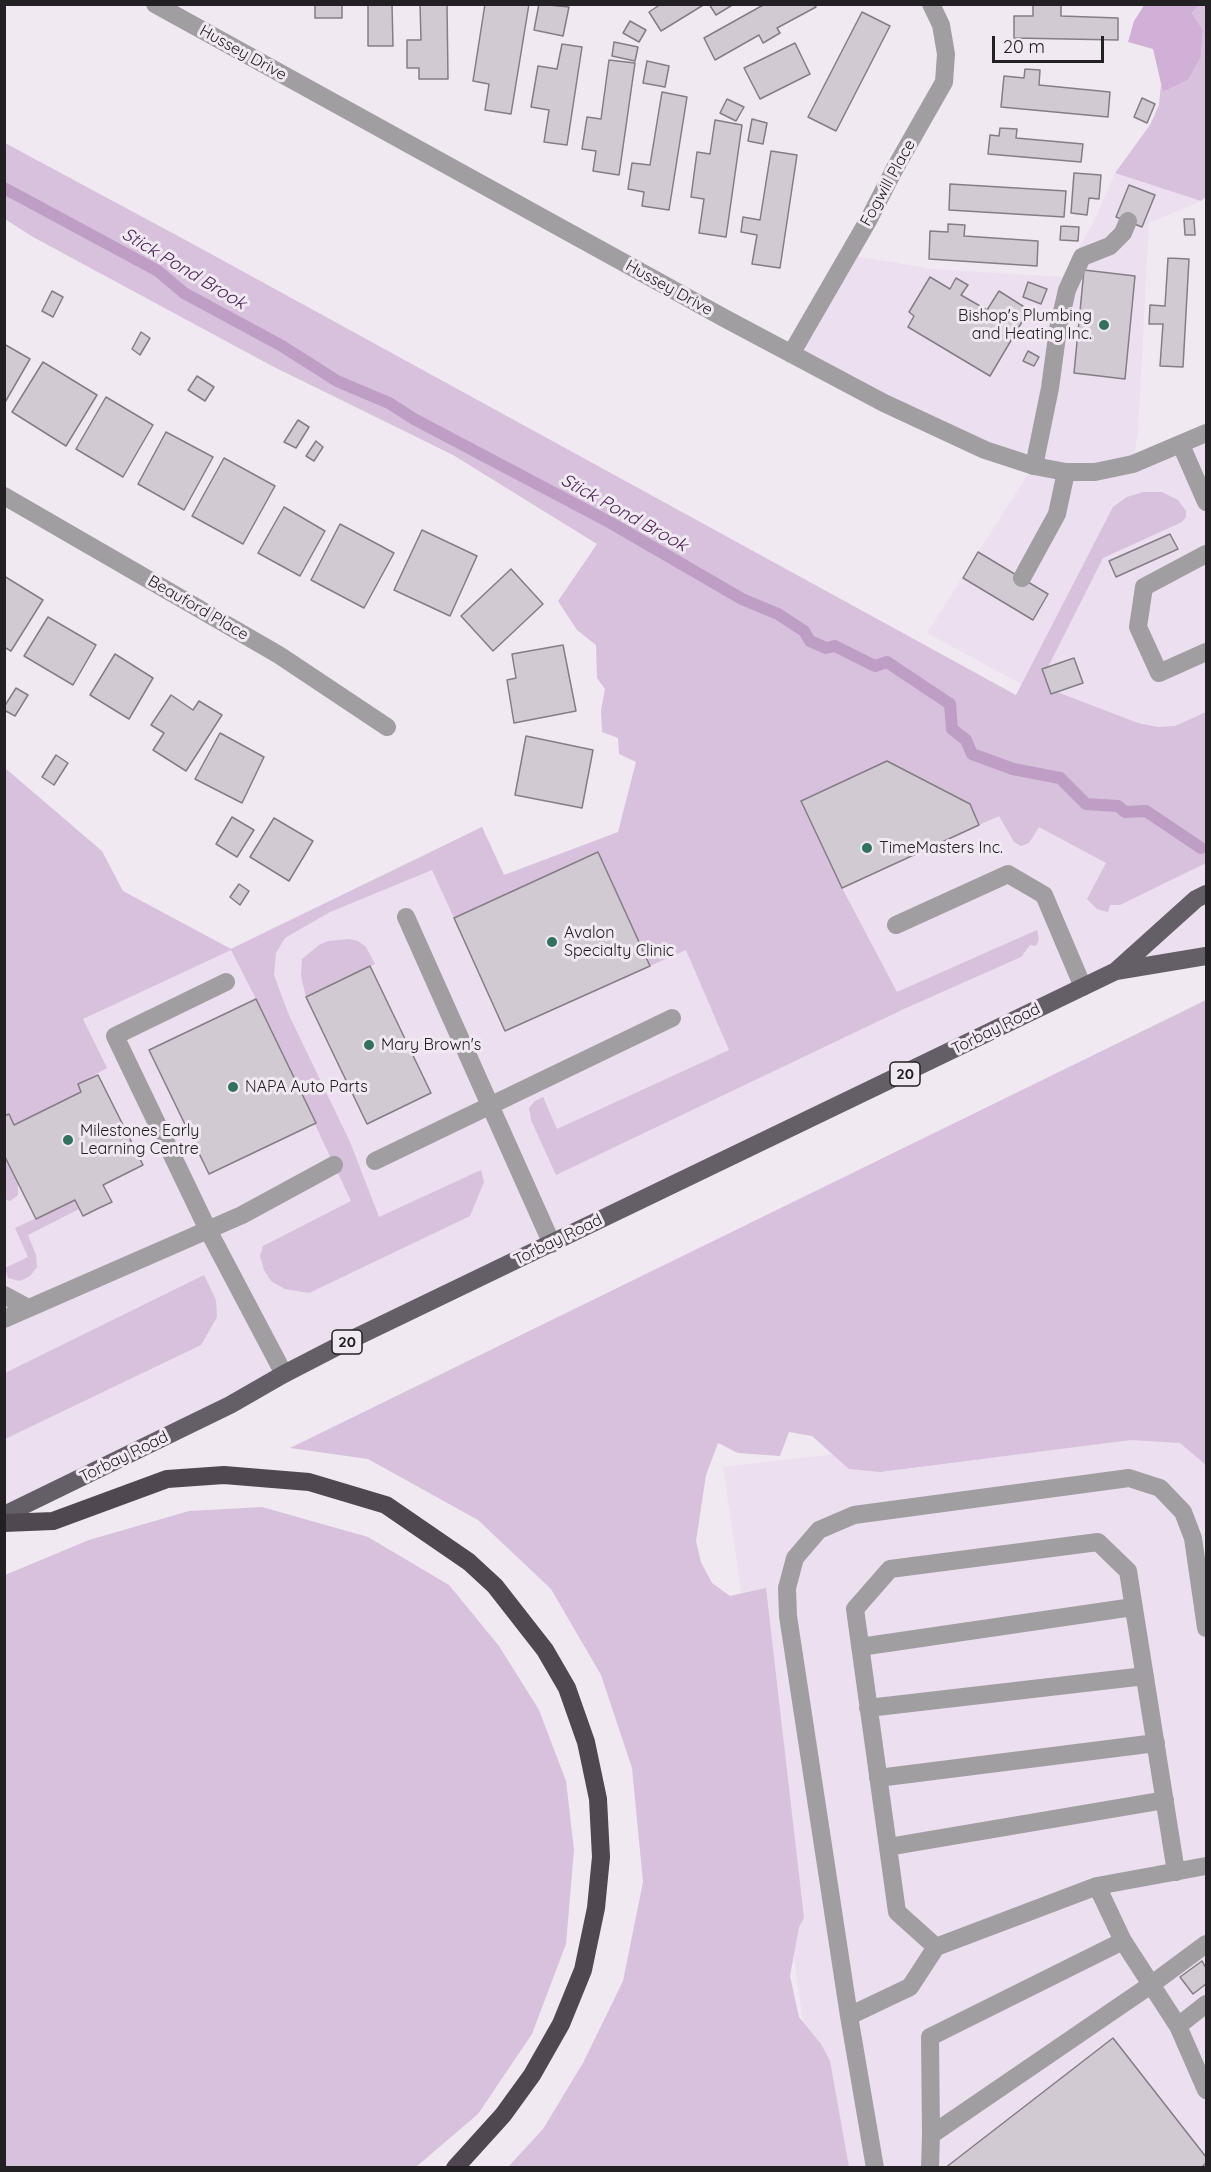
<!DOCTYPE html>
<style>
body{margin:0}
#map{position:relative;width:1211px;height:2172px;overflow:hidden;background:#f1e9f2;font-family:Quicksand,sans-serif}
canvas{display:block}
.frame{position:absolute;inset:0;border:6px solid #232023;pointer-events:none}
.scale{position:absolute;left:992px;top:36px;width:112px;height:27px;box-sizing:border-box;border:3px solid #232023;border-top:0;padding-left:8px;font-size:18px;line-height:21px;white-space:nowrap;color:#232023;-webkit-text-stroke:4px #f1e9f2;paint-order:stroke}
</style>
<div id="map">
<canvas width="1211" height="2172"></canvas>
<div class="frame"></div>
<div class="scale">20 m</div>
</div>
<script>
const c = document.querySelector('canvas').getContext('2d');
c.lineJoin = 'round';
function fill(path, color) { c.fillStyle = color; c.fill(path, 'evenodd'); }
const poly = rows => new Path2D(rows.map(r => 'M' + r).join(''));
function strokePath(path, color, width, dash) { c.strokeStyle = color; c.lineWidth = width; c.lineCap = dash ? 'butt' : 'round'; c.setLineDash(dash || []); c.stroke(path); }
function drawText(font, color, halo, rows, align = 'center') {
  c.font = font + ' Quicksand,sans-serif'; c.lineWidth = 6; c.setLineDash([]); c.textBaseline = 'middle'; c.strokeStyle = halo; c.fillStyle = color; for (const [text, x, y, turn = 0] of rows) {
    c.save(); c.translate(x, y); c.rotate((+turn || 0) * Math.PI / 180); c.textAlign = isNaN(turn) ? turn : align; if (halo) c.strokeText(text, 0, 0); c.fillText(text, 0, 0); c.restore();
  }
}
fill(poly([
 [1115,173,1201,201,1149,223,1138,432,1133,463,1206,433,1206,956,1116,971,5,1515,5,1057,482,827,505,875,627,829,1032,690,927,633,1033,466,791,354,848,255,933,269,1062,277,1093,223],
 [1206,1411,1206,2167,824,2167,723,1467]
]), '#ecdfef');
fill(poly([
 [1199,5,1206,5,1206,197,1201,201,1115,173,1150,125,1159,105,1161,84,1163,92,1188,80,1201,57,1203,30,1192,13],
 [5,143,191,243,1016,695,1113,507,1127,497,1143,492,1162,492,1178,500,1186,511,1186,517,1182,522,1103,558,1048,667,1042,669,1051,694,1057,692,1138,723,1158,727,1175,726,1206,712,1206,863,1120,905,1110,905,1108,912,1097,909,1087,899,1106,863,1039,827,1029,843,1021,846,1014,842,999,816,979,825,970,804,888,761,801,800,842,888,897,992,1037,930,1039,939,1036,946,1030,945,1021,957,906,1008,556,1175,531,1120,529,1108,535,1101,543,1097,557,1129,729,1050,686,950,650,966,598,853,454,918,432,870,330,912,285,938,276,953,274,975,288,1013,350,1142,379,1217,481,1170,484,1182,470,1216,309,1293,285,1289,271,1281,264,1270,260,1256,263,1246,351,1201,256,999,231,950,83,1019,107,1068,78,1084,81,1092,14,1125,5,1116,5,768,102,851,123,891,231,949,482,827,504,875,618,832,636,762,619,754,618,738,602,732,601,710,605,689,597,678,596,645,577,630,558,601,597,544,453,455,272,366,33,237,5,219],
 [349,939,358,941,366,947,375,964,306,997,301,976,302,959,319,945,328,941],
 [1206,1000,1206,1465,1180,1443,1131,1440,880,1472,849,1469,812,1436,789,1432,780,1456,738,1453,718,1443,706,1475,696,1541,701,1562,712,1583,730,1596,766,1588,804,1918,799,1927,790,1976,799,2017,821,2044,830,2061,849,2167,508,2167,543,2129,583,2063,623,1981,643,1882,632,1768,601,1675,551,1589,478,1520,368,1459,290,1448],
 [4,1155,18,1183,18,1195,10,1201,5,1199],
 [75,1200,79,1209,28,1235,36,1255,37,1267,30,1276,20,1281,8,1278,5,1268,28,1257,15,1228],
 [204,1275,216,1300,217,1317,201,1345,5,1439,5,1373],
 [262,1507,368,1537,449,1585,499,1646,539,1710,566,1781,574,1850,566,1944,532,2034,478,2114,416,2167,5,2167,5,1575,89,1540,189,1511]
]), '#d7c1dc');
fill(poly([
 [1145,4,1199,5,1192,13,1203,30,1201,57,1188,80,1163,92,1153,49,1128,42,1134,21]
]), '#d1b0d8');
strokePath(poly([
 [4,188,158,271,184,293,282,346,337,381,389,403,414,419,611,523,742,599,778,614,804,631,810,641,826,648,835,646,875,666,887,662,950,704,952,729,966,740,972,754,1013,769,1060,778,1086,804,1118,806,1125,812,1146,811,1201,848]
]), '#bf9ec6', 12);
const building = poly([
 [315,4,342,4,342,18,315,18,315,4],
 [368,4,392,4,393,46,368,46,368,4],
 [420,4,447,4,448,79,419,79,419,68,407,68,407,40,421,40,420,4],
 [485,4,529,4,511,114,485,110,489,84,473,81,485,4],
 [539,4,569,7,563,36,534,30,539,4],
 [661,4,705,4,661,31,649,12,661,4],
 [709,4,734,4,716,15,709,4],
 [765,4,814,4,816,7,777,28,780,33,763,43,759,35,715,60,704,38,765,4],
 [1033,4,1061,4,1061,16,1118,18,1118,40,1014,38,1014,16,1033,16,1033,4],
 [862,12,890,26,836,131,808,117,862,12],
 [630,21,646,30,639,42,623,33,630,21],
 [614,42,638,47,635,61,612,56,614,42],
 [795,43,810,74,760,99,744,68,795,43],
 [562,44,582,47,567,145,544,142,549,110,531,107,538,66,557,69,562,44],
 [609,60,635,63,619,175,593,171,596,151,582,149,587,117,601,119,609,60],
 [647,61,669,66,665,87,643,83,647,61],
 [1025,69,1040,70,1039,85,1110,92,1108,117,1001,107,1004,76,1024,78,1025,69],
 [662,92,687,97,669,210,642,206,644,192,628,189,632,163,650,165,662,92],
 [1142,98,1155,104,1147,123,1134,117,1142,98],
 [727,99,744,107,736,121,720,113,727,99],
 [752,119,767,123,763,144,748,141,752,119],
 [715,120,742,125,726,237,699,233,704,199,691,197,697,152,710,154,715,120],
 [1000,128,1017,129,1016,138,1083,144,1081,162,988,154,990,135,999,136,1000,128],
 [771,151,797,155,780,268,752,264,757,235,741,232,743,217,760,220,771,151],
 [1074,173,1101,175,1099,199,1089,198,1087,215,1071,213,1074,173],
 [950,184,1066,191,1064,217,949,210,950,184],
 [1129,185,1155,195,1142,227,1116,217,1129,185],
 [1184,219,1194,219,1195,235,1185,235,1184,219],
 [948,224,965,225,964,236,1038,241,1037,266,929,259,930,231,948,232,948,224],
 [1061,226,1079,227,1078,241,1060,240,1061,226],
 [1168,258,1189,259,1183,367,1160,366,1163,324,1149,324,1150,305,1165,306,1168,258],
 [1084,270,1135,276,1125,379,1074,373,1084,270],
 [930,277,950,289,956,278,968,285,961,295,987,310,999,291,1029,310,990,376,908,327,914,316,909,312,930,277],
 [1028,282,1047,289,1041,304,1023,297,1028,282],
 [52,291,63,297,53,317,42,311,52,291],
 [141,332,150,338,140,355,132,349,141,332],
 [4,344,30,359,4,404,4,344],
 [1028,351,1039,357,1034,366,1023,361,1028,351],
 [43,362,97,395,66,446,12,412,43,362],
 [197,376,214,387,205,401,188,390,197,376],
 [106,397,153,425,123,477,76,449,106,397],
 [298,420,309,427,296,448,284,442,298,420],
 [166,432,213,457,184,510,138,484,166,432],
 [316,441,323,447,314,461,306,456,316,441],
 [224,458,275,486,243,544,192,516,224,458],
 [284,507,325,531,300,576,258,553,284,507],
 [340,524,394,553,364,608,311,580,340,524],
 [422,530,477,556,450,616,394,590,422,530],
 [1170,534,1178,549,1116,577,1109,561,1170,534],
 [978,552,1048,594,1033,620,963,578,978,552],
 [511,569,543,604,493,651,461,616,511,569],
 [4,576,43,600,11,651,4,647,4,576],
 [48,617,96,645,73,685,24,656,48,617],
 [563,645,576,711,514,723,507,680,516,678,512,654,563,645],
 [115,654,153,678,129,719,90,695,115,654],
 [1074,658,1083,683,1051,694,1042,669,1074,658],
 [16,688,28,695,15,716,4,710,4,707,16,688],
 [171,695,193,710,199,701,222,715,186,771,153,750,164,733,151,725,171,695],
 [220,733,264,757,242,803,195,779,220,733],
 [526,736,593,750,582,808,515,795,526,736],
 [56,755,68,763,54,785,42,777,56,755],
 [887,761,970,804,979,825,842,888,801,801,887,761],
 [232,817,254,830,237,857,216,844,232,817],
 [274,818,313,841,289,881,250,857,274,818],
 [598,852,650,966,505,1031,454,918,598,852],
 [239,884,249,891,240,905,230,897,239,884],
 [370,966,431,1093,367,1124,306,997,370,966],
 [256,999,316,1123,209,1174,149,1050,256,999],
 [98,1075,143,1165,103,1185,112,1202,97,1209,83,1216,75,1200,36,1219,4,1155,4,1116,9,1114,14,1125,81,1092,78,1084,98,1075],
 [1202,1961,1206,1968,1206,1984,1193,1994,1180,1977,1202,1961],
 [1113,2038,1206,2157,1206,2163,1201,2168,945,2168,1113,2038]
]);
fill(building, '#d1cad3');
strokePath(building, '#847d85', 1.5);
strokePath(poly([
 [1181,445,1206,502],
 [1034,466,1050,388,1058,329,1067,290,1082,257,1110,246,1123,233,1128,221],
 [1206,554,1144,587,1138,627,1159,673,1206,652],
 [1022,578,1057,514,1066,472],
 [406,917,552,1244],
 [896,925,1008,874,1044,895,1083,987],
 [226,982,115,1036,208,1230,284,1374],
 [375,1161,672,1018],
 [4,1295,28,1308],
 [4,1319,242,1215,334,1165],
 [860,1647,1133,1607],
 [868,1708,1145,1676],
 [878,1778,1156,1743],
 [888,1847,1165,1800],
 [1097,1886,1123,1941,1178,2026,1206,2090],
 [936,1947,897,1912,855,1609,890,1569,1098,1542,1128,1571,1176,1872],
 [849,2016,910,1987,936,1947,1097,1886,1206,1866],
 [1178,2026,1206,2004],
 [931,2135,930,2037,1123,1941],
 [875,2168,849,2016,788,1616,787,1588,795,1558,819,1530,854,1515,1129,1478,1160,1488,1183,1512,1193,1538,1206,1628],
 [930,2168,931,2135,1152,1984,1206,1944]
]), '#a19ea2', 18);
strokePath(poly([
 [155,4,726,319,884,403,985,450,1034,466,1066,472,1095,472,1133,464,1206,433],
 [791,354,869,219,894,170,944,82,946,54,941,25,931,4],
 [4,496,279,655,387,727]
]), '#a19ea2', 18);
strokePath(poly([
 [1116,971,1196,899,1206,894],
 [4,1515,230,1405,284,1374,346,1342,1116,971,1206,956]
]), '#645f66', 18);
strokePath(poly([
 [4,1523,53,1521,167,1479,224,1475,309,1482,386,1505,469,1562,495,1586,545,1650,567,1688,586,1742,598,1799,601,1857,596,1908,583,1970,561,2024,532,2075,503,2115,455,2168]
]), '#4f4850', 18);
for (const [x, y, r, color] of [
 [1104,325,6,"#33715e"],
 [867,848,6,"#33715e"],
 [552,942,6,"#33715e"],
 [369,1045,6,"#33715e"],
 [233,1087,6,"#33715e"],
 [68,1140,6,"#33715e"]
]) { const dot = new Path2D(); dot.arc(x, y, r, 0, 2 * Math.PI); c.fillStyle = color; c.fill(dot); strokePath(dot, '#f1e9f2', 2); }
for (const [x, y, w] of [
 [905,1074,30],
 [347,1342,30]
]) { const box = new Path2D(); box.roundRect(x - w / 2, y - 12, w, 24, 4.5); c.fillStyle = '#f1e9f2'; c.fill(box); strokePath(box, '#232023', 1.5); }
drawText('bold 15px', '#232023', null, [
 ["20",905,1074],
 ["20",347,1342]
]);
drawText('16px', '#232023', '#f1e9f2', [
 ["Hussey Drive",243,53,29],
 ["Fogwill Place",888,183,-61],
 ["Hussey Drive",669,288,29],
 ["Beauford Place",198,608,30],
 ["Torbay Road",996,1029,-26],
 ["Torbay Road",558,1240,-26],
 ["Torbay Road",124,1457,-26]
]);
drawText('16px', '#232023', '#f1e9f2', [
 ["Bishop's Plumbing",1092,316,"right"],
 ["and Heating Inc.",1092,334,"right"],
 ["TimeMasters Inc.",879,848],
 ["Avalon",564,933],
 ["Specialty Clinic",564,951],
 ["Mary Brown's",381,1045],
 ["NAPA Auto Parts",245,1087],
 ["Milestones Early",80,1131],
 ["Learning Centre",80,1149]
], 'left');
drawText('italic 18px', '#4e2557', '#f1e9f2', [
 ["Stick Pond Brook",184,269,31],
 ["Stick Pond Brook",624,513,29]
]);
</script>
